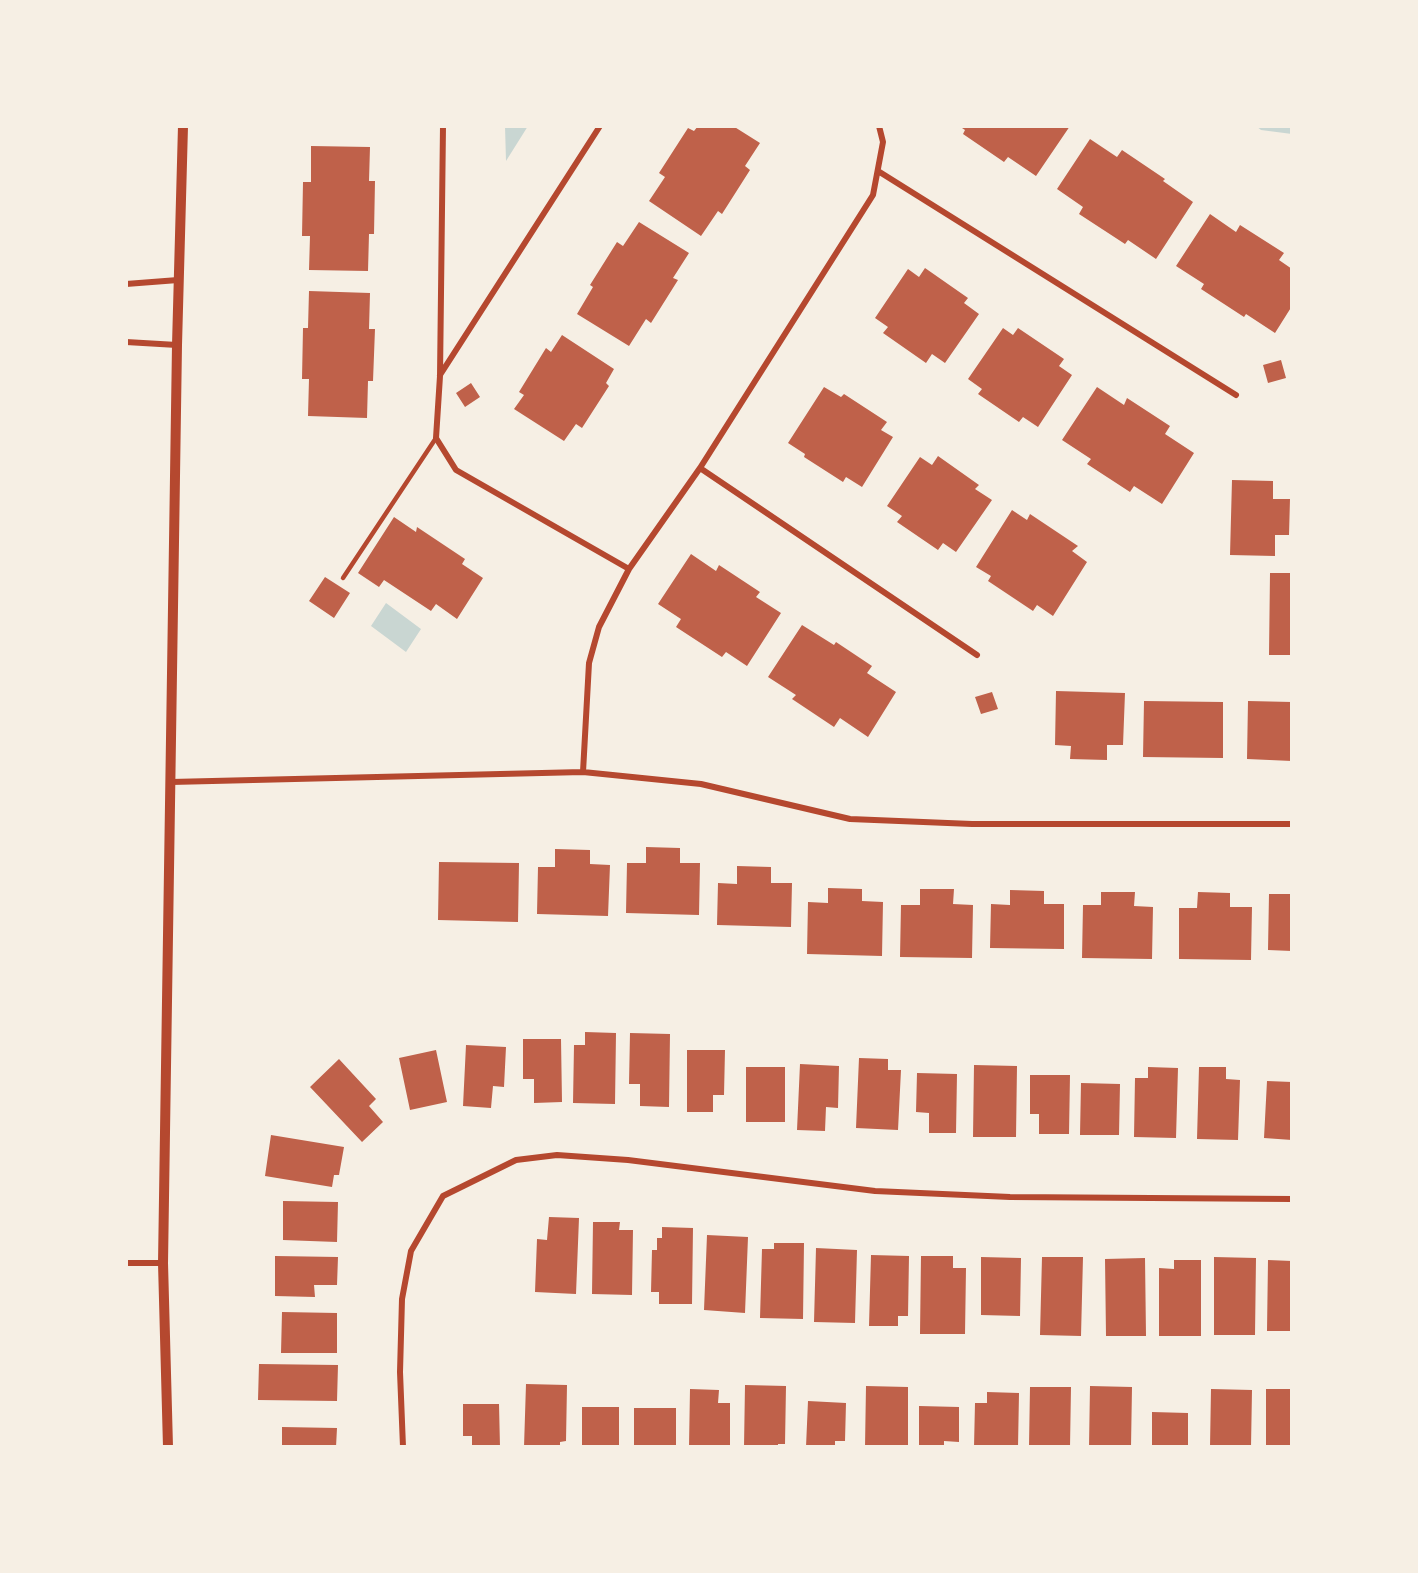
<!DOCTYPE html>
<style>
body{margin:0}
#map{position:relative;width:1418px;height:1573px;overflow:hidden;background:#f6efe4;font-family:Jost,sans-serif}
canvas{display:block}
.frame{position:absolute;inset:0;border:128px solid #f6efe4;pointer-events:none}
</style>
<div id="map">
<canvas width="1418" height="1573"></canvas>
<div class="frame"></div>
</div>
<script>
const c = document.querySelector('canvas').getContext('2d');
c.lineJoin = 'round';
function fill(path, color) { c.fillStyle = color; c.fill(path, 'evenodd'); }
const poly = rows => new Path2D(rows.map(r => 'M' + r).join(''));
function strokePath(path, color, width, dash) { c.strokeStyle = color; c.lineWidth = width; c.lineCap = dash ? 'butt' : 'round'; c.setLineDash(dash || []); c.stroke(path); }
fill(poly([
 [505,126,528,126,506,161],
 [1256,126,1292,126,1292,134,1261,130],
 [386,603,421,629,406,652,371,626]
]), '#c9d6d2');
fill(poly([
 [698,126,733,126,760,143,745,166,750,170,722,214,718,211,701,236,649,201,665,177,659,173,688,128,694,131],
 [959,126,1070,126,1036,176,1008,157,1004,162,963,134,965,130],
 [1090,139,1117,157,1122,150,1165,179,1163,181,1193,202,1156,259,1128,240,1125,244,1079,214,1083,207,1057,189],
 [311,146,370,147,369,181,375,181,374,234,369,234,368,271,309,270,310,236,302,236,303,182,311,182],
 [1210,214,1236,232,1240,225,1284,253,1279,260,1292,269,1292,306,1275,333,1246,314,1244,317,1201,289,1204,284,1176,266],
 [639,222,689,253,673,278,678,280,651,323,646,319,629,346,577,314,593,287,590,285,617,242,623,246],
 [925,268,968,298,964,303,979,314,945,363,932,354,926,363,883,333,888,327,875,318,908,269,919,277],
 [309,291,370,293,369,329,375,329,373,381,368,381,367,418,308,416,309,379,302,379,303,328,308,328],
 [1003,328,1013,335,1018,328,1064,359,1059,366,1072,375,1038,427,1023,417,1019,422,978,394,982,389,968,379],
 [562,335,614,369,606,383,609,386,582,428,576,424,564,441,514,409,524,395,519,392,546,348,551,352],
 [1281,360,1286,378,1268,383,1263,365],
 [471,383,480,397,465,407,456,393],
 [824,387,841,397,844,394,887,422,881,430,893,437,862,487,846,477,843,482,804,457,805,454,788,443],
 [1097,387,1124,405,1127,398,1170,426,1165,434,1194,453,1162,504,1134,486,1130,492,1087,464,1091,459,1062,440],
 [938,456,979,485,975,489,992,500,956,552,943,543,938,550,897,522,902,516,887,506,920,457,932,465],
 [1232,480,1273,481,1273,499,1290,499,1289,535,1275,535,1275,556,1230,555],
 [1012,510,1027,520,1030,514,1078,546,1072,551,1087,562,1053,616,1037,605,1033,611,988,581,991,576,976,567],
 [394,517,416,532,417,527,465,559,462,564,483,578,457,619,436,604,431,611,384,580,379,587,358,573],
 [691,554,716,571,719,565,760,592,756,597,781,613,747,666,726,652,722,657,676,627,681,619,658,604],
 [1270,573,1292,573,1292,655,1269,655],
 [325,577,350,593,334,618,309,601],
 [802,625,834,645,836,642,872,666,867,673,896,692,868,737,840,718,834,727,792,699,796,695,768,677],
 [1056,691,1125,693,1123,745,1107,745,1107,760,1070,759,1071,746,1055,745],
 [992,692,998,709,981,714,975,697],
 [1144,701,1223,702,1223,758,1143,757],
 [1248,701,1292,702,1292,761,1247,759],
 [646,847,680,848,680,863,700,863,699,915,626,913,627,863,646,863],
 [555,849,590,850,590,864,610,865,608,916,537,914,538,867,555,867],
 [439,862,519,863,518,922,438,920],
 [737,866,771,867,771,883,792,883,791,927,717,925,718,883,737,884],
 [828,888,862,889,862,901,883,902,882,956,807,954,808,902,828,903],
 [920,889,954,889,953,904,973,905,972,958,900,957,901,905,920,905],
 [1010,890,1044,891,1044,904,1064,904,1064,949,990,948,991,904,1010,905],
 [1101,892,1135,892,1134,906,1153,907,1152,959,1082,958,1083,905,1101,905],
 [1198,892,1230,893,1230,907,1252,907,1251,960,1179,959,1179,908,1197,908],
 [1269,894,1292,894,1292,951,1268,950],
 [585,1032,616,1033,615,1104,573,1103,574,1045,585,1045],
 [630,1033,670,1034,669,1107,640,1106,640,1084,629,1084],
 [523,1039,561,1039,562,1102,534,1103,534,1079,523,1079],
 [466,1045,506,1047,504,1087,493,1086,491,1108,463,1106],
 [436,1050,447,1102,410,1110,399,1058],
 [687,1050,725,1050,724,1095,713,1095,713,1112,687,1112],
 [859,1058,888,1059,888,1070,901,1070,898,1130,856,1128],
 [339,1059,376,1099,369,1106,383,1122,362,1142,310,1087],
 [800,1064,839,1066,838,1108,826,1107,825,1131,797,1130],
 [974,1065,1017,1066,1016,1137,973,1137],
 [746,1067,785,1067,785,1122,746,1122],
 [1148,1067,1178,1068,1176,1138,1134,1137,1135,1078,1148,1078],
 [1199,1067,1226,1067,1226,1079,1240,1080,1238,1140,1197,1139],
 [917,1073,957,1074,956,1133,929,1133,929,1113,916,1112],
 [1030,1075,1070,1075,1069,1134,1039,1134,1039,1114,1030,1114],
 [1267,1081,1292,1082,1292,1140,1264,1138],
 [1081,1083,1120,1084,1119,1135,1080,1135],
 [271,1135,344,1147,339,1175,334,1175,332,1187,265,1176],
 [283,1201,338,1202,337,1242,283,1240],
 [549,1217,579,1218,576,1294,535,1292,537,1239,547,1240],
 [593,1222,620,1222,619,1230,633,1230,632,1295,592,1294],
 [662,1227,693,1228,692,1304,659,1304,659,1292,651,1292,652,1250,657,1250,657,1238,662,1238],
 [707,1235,748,1237,745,1313,704,1310],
 [774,1243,804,1243,803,1319,760,1318,762,1249,774,1249],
 [816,1248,857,1250,855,1323,814,1322],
 [871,1255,909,1256,908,1316,898,1316,898,1326,869,1326],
 [275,1256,338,1257,337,1285,314,1285,315,1297,275,1296],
 [921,1256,953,1256,953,1268,966,1268,965,1334,920,1334],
 [981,1257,1021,1258,1020,1316,981,1315],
 [1042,1257,1083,1257,1081,1336,1040,1335],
 [1214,1257,1256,1258,1255,1335,1214,1335],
 [1145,1258,1146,1336,1106,1336,1105,1259],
 [1174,1260,1201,1260,1201,1336,1159,1336,1159,1268,1174,1269],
 [1268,1260,1292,1261,1292,1331,1267,1331],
 [282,1312,337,1313,337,1353,281,1353],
 [259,1364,338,1365,337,1401,258,1400],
 [526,1384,567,1385,566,1441,560,1442,560,1447,524,1447],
 [745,1385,786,1386,785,1444,778,1444,778,1447,744,1447],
 [866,1386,908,1387,908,1447,865,1447],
 [1090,1386,1132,1387,1131,1447,1089,1447],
 [1030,1387,1071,1387,1070,1447,1029,1446],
 [690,1389,719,1390,718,1403,730,1403,730,1447,689,1447],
 [1211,1389,1252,1390,1251,1447,1210,1447],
 [1266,1389,1292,1389,1292,1447,1266,1447],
 [987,1392,1019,1393,1018,1447,974,1447,975,1403,987,1403],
 [808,1401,846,1403,845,1441,835,1441,835,1447,806,1447],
 [463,1404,499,1404,500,1447,472,1447,472,1436,463,1436],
 [919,1406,959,1407,959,1442,944,1441,944,1447,919,1447],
 [582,1407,619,1407,619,1447,582,1447],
 [634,1408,676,1408,676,1447,634,1447],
 [1152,1412,1188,1413,1188,1447,1152,1447],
 [282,1427,337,1428,336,1447,282,1447]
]), '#bf614a');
strokePath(poly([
 [343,578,436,438]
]), '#b5482f', 4.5);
strokePath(poly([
 [443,126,440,376,436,438,456,470,629,569],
 [878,171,1236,395],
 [126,284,178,280],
 [126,342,177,345],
 [440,375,600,126],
 [700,468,977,655],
 [583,772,589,663,599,627,629,569,700,468,873,195,883,142,879,126],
 [171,782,583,772,701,784,850,819,972,824,1292,824],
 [126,1263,163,1263],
 [403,1447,400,1372,402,1299,411,1251,443,1196,516,1160,557,1155,628,1160,875,1191,1010,1197,1292,1199]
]), '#b5482f', 6);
strokePath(poly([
 [168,1447,163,1263,177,345,183,126]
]), '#b5482f', 10);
</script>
